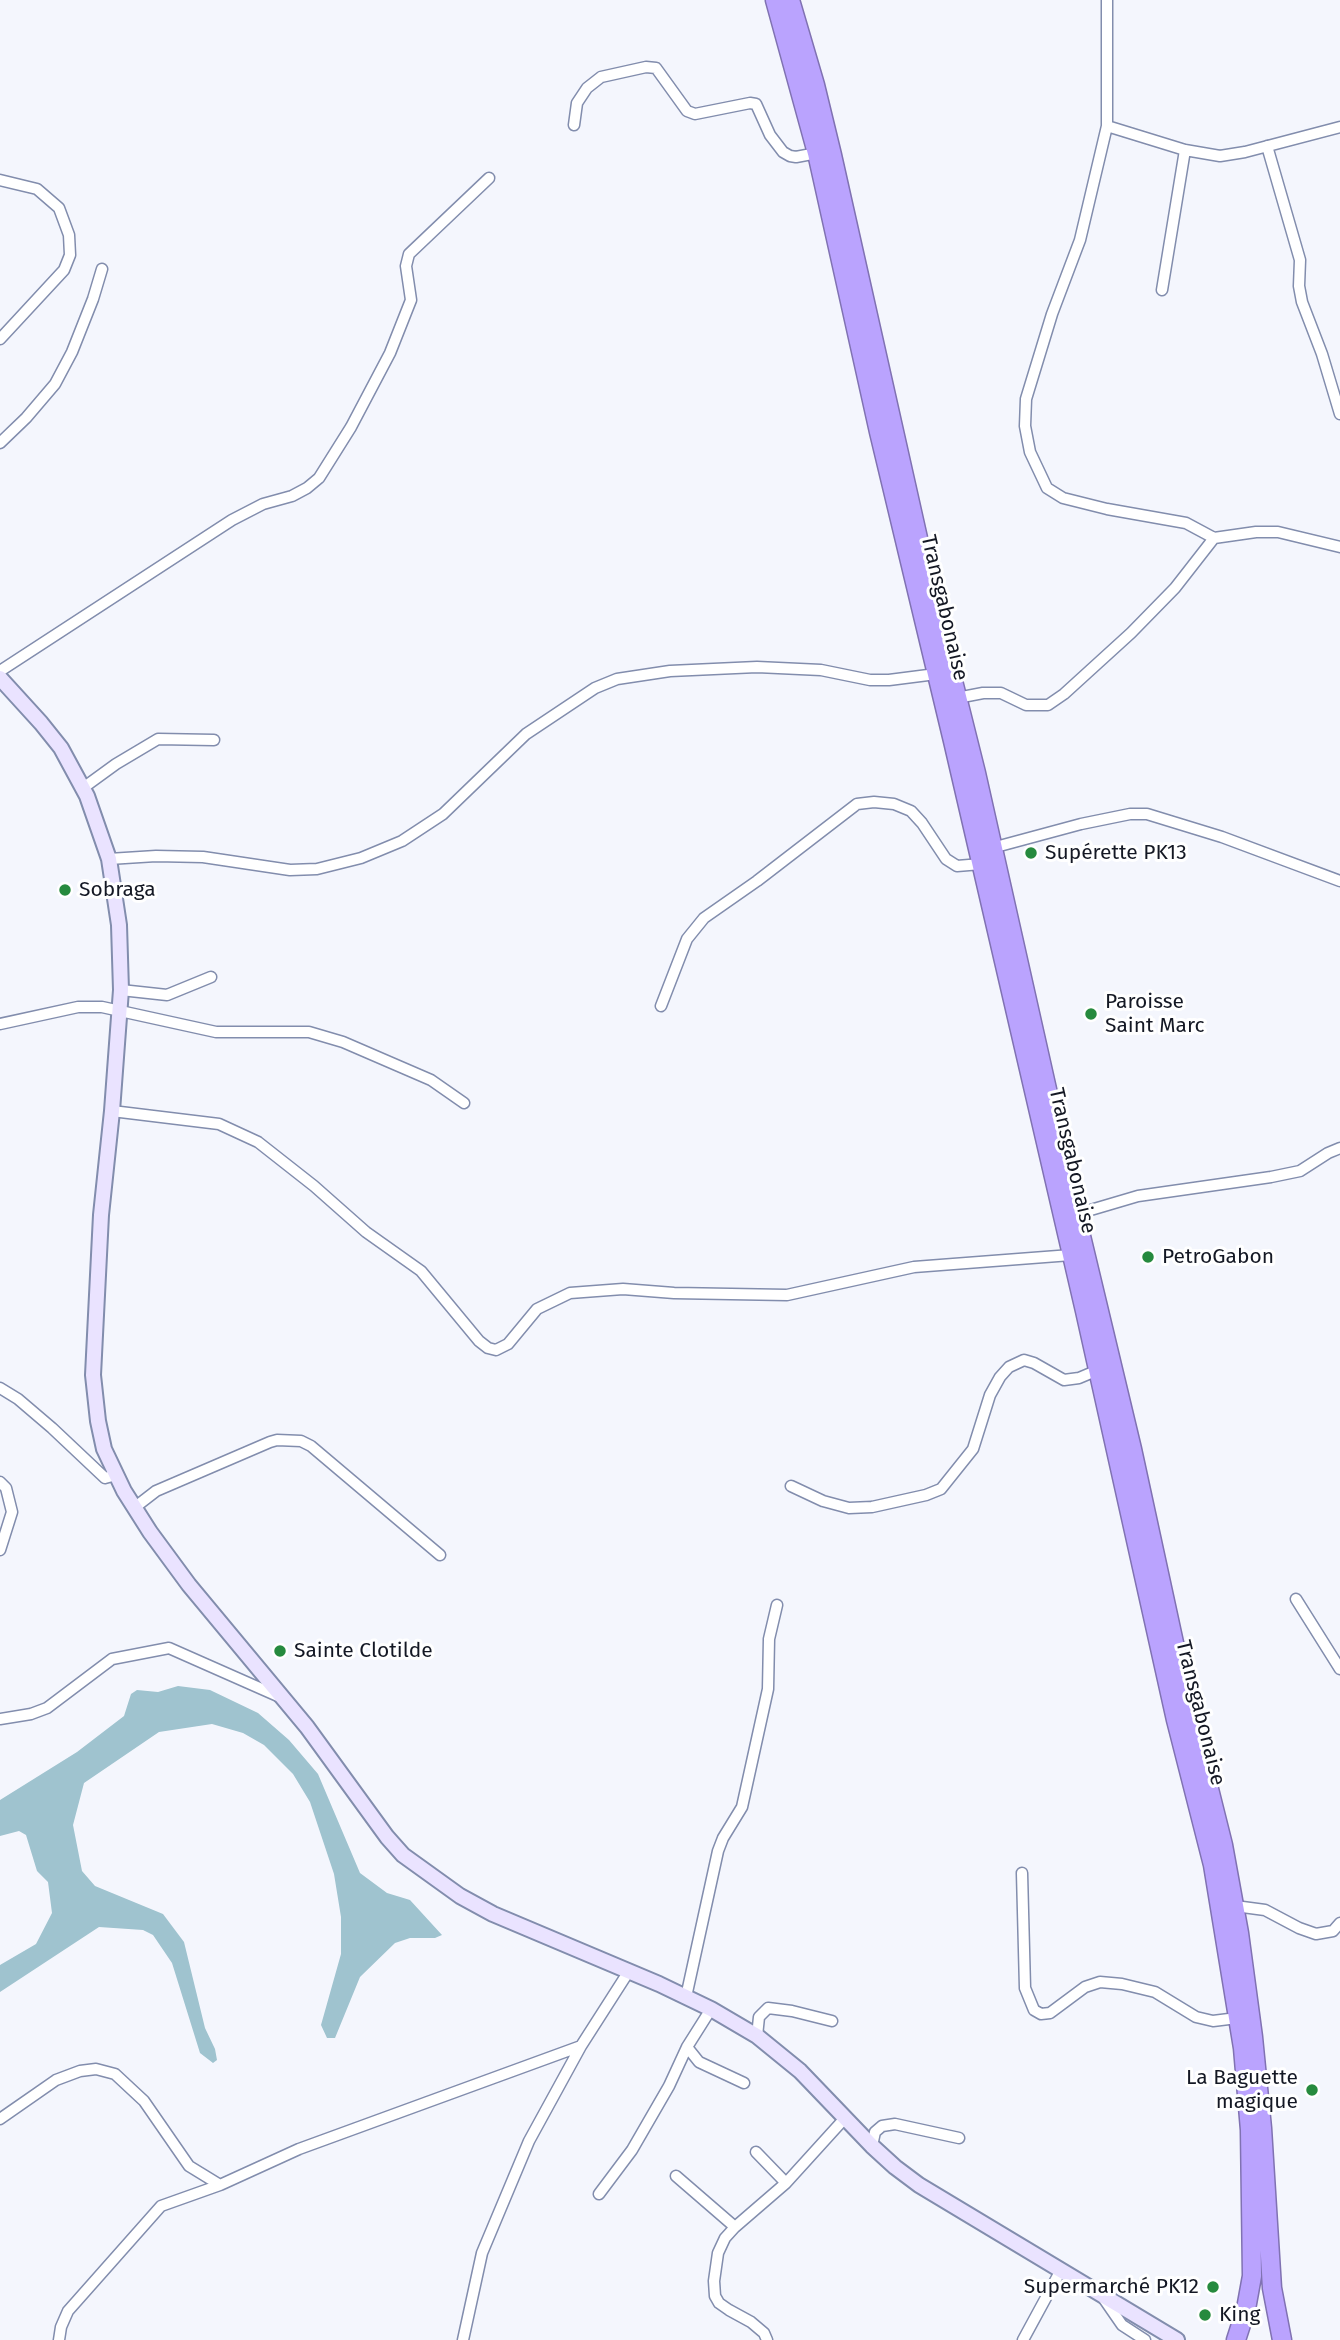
<!DOCTYPE html>
<meta charset="utf-8">
<style>
body{margin:0}
canvas{display:block;background:#f4f6fd}
</style>
<canvas width="1340" height="2340"></canvas>
<script>
const c = document.querySelector('canvas').getContext('2d');
c.lineJoin = 'round';
function fill(path, color) { c.fillStyle = color; c.fill(path, 'evenodd'); }
const poly = rows => new Path2D(rows.map(r => 'M' + r).join(''));
function strokePath(path, color, width, dash) { c.strokeStyle = color; c.lineWidth = width; c.lineCap = dash ? 'butt' : 'round'; c.setLineDash(dash || []); c.stroke(path); }
function drawText(font, color, halo, rows, align = 'center') {
  c.font = font + ' "Fira Sans",sans-serif'; c.lineWidth = 6; c.setLineDash([]); c.textBaseline = 'middle'; c.strokeStyle = halo; c.fillStyle = color; for (const [text, x, y, turn = 0] of rows) {
    c.save(); c.translate(x, y); c.rotate((+turn || 0) * Math.PI / 180); c.textAlign = isNaN(turn) ? turn : align; if (halo) c.strokeText(text, 0, 0); c.fillText(text, 0, 0); c.restore();
  }
}
fill(poly([
 [178,1686,210,1690,258,1713,289,1740,318,1774,360,1873,387,1893,410,1900,442,1935,435,1938,410,1938,395,1943,360,1977,335,2038,327,2038,321,2025,341,1954,341,1917,334,1874,310,1802,293,1774,264,1745,243,1733,212,1724,159,1732,84,1783,73,1825,82,1871,95,1886,163,1914,184,1942,205,2028,215,2049,217,2060,213,2063,200,2053,172,1963,153,1935,143,1930,99,1927,0,1992,0,1965,36,1944,52,1913,48,1882,37,1871,26,1835,19,1831,0,1836,0,1800,77,1752,124,1716,131,1694,137,1690,158,1692]
]), '#9fc3cf');
const street = poly([
 [1107,0,1107,126,1080,240,1052,314,1026,399,1025,426,1030,452,1047,488,1063,498,1107,509,1186,523,1214,538],
 [574,125,577,103,587,88,601,77,646,67,656,68,687,111,695,114,750,103,756,104,770,135,783,152,790,156,796,157,817,153],
 [1107,126,1185,150,1220,156,1245,152,1340,127],
 [1267,146,1300,260,1299,286,1302,302,1322,354,1340,414],
 [0,180,37,189,59,208,69,235,70,255,64,270,0,339],
 [1162,290,1185,150],
 [0,443,26,418,55,384,72,352,93,299,102,269],
 [0,671,232,520,263,504,292,496,307,488,319,478,351,427,390,353,411,300,406,266,409,254,489,178],
 [957,698,983,693,1001,693,1026,705,1048,705,1064,694,1131,633,1175,588,1214,538,1256,532,1278,532,1340,547],
 [83,788,116,764,158,739,214,740],
 [992,848,1081,824,1130,814,1147,814,1222,837,1340,881],
 [109,859,156,856,203,857,290,870,317,869,361,858,402,841,443,814,526,734,595,688,617,679,670,671,757,667,821,670,870,680,889,680,936,674],
 [121,990,167,995,211,977],
 [661,1006,687,939,704,918,757,881,857,804,874,802,894,804,911,811,922,823,946,859,957,866,981,864],
 [0,1024,78,1007,102,1007,216,1032,309,1032,343,1042,431,1080,464,1103],
 [112,1111,219,1124,258,1142,314,1186,366,1232,421,1271,479,1341,488,1348,496,1350,508,1344,537,1309,570,1293,623,1289,674,1293,787,1295,914,1267,1071,1255],
 [1077,1214,1138,1196,1271,1177,1300,1171,1328,1153,1340,1148],
 [0,1388,18,1399,52,1428,105,1478,116,1475],
 [0,1482,6,1488,12,1512,0,1550],
 [791,1486,823,1501,849,1508,872,1507,926,1495,941,1489,973,1449,990,1395,1000,1377,1009,1367,1024,1360,1034,1363,1064,1380,1079,1378,1098,1370],
 [134,1508,156,1491,270,1442,277,1440,301,1441,311,1446,440,1555],
 [1296,1599,1340,1669],
 [0,1719,31,1714,47,1708,112,1659,169,1648,280,1697],
 [1022,1873,1025,1988,1034,2010,1041,2014,1050,2013,1085,1987,1100,1982,1122,1984,1155,1992,1196,2017,1213,2021,1237,2018],
 [1235,1906,1265,1910,1299,1928,1316,1934,1333,1931,1340,1923],
 [686,1997,718,1851,723,1838,742,1807,768,1689,769,1639,777,1605],
 [757,2036,759,2017,768,2008,792,2011,832,2021],
 [687,2047,699,2062,744,2083],
 [0,2119,56,2080,80,2071,96,2069,115,2074,144,2101,189,2166,220,2185],
 [872,2146,875,2132,882,2126,895,2124,959,2138],
 [756,2152,786,2183],
 [676,2176,735,2227],
 [599,2194,632,2150,669,2086,687,2047,711,2009],
 [1104,2299,1122,2325,1145,2340],
 [59,2340,61,2327,68,2311,161,2206,220,2185,299,2149,581,2046],
 [463,2340,482,2253,529,2141,581,2046,629,1971],
 [767,2340,764,2333,751,2322,729,2310,719,2303,715,2296,714,2281,718,2253,725,2238,735,2227,786,2183,845,2118],
 [1023,2340,1061,2270]
]);
const secondary = poly([
 [0,678,41,723,61,748,87,796,109,859,119,925,121,990,112,1111,101,1215,93,1375,98,1421,104,1449,124,1491,150,1532,189,1585,307,1727,387,1837,403,1855,460,1896,493,1914,659,1984,711,2009,757,2036,800,2071,872,2146,895,2167,919,2185,1177,2340]
]);
const highway = poly([
 [775,0,817,153,879,432,953,741,1085,1311,1176,1720,1213,1865,1243,2048,1250,2130,1252,2276,1246,2309,1236,2340],
 [790,0,815,85,832,155,924,565,976,773,1064,1165,1132,1449,1184,1689,1223,1845,1239,1933,1253,2037,1262,2128,1272,2288,1282,2340]
]);
strokePath(street, '#828dad', 13);
strokePath(secondary, '#828dad', 18);
strokePath(highway, '#8072b2', 21);
strokePath(street, '#fff', 10);
strokePath(secondary, '#eae3ff', 14);
strokePath(highway, '#baa3fe', 18);
for (const [x, y, r, color] of [
 [1031,853,7,"#268a3e"],
 [65,890,7,"#268a3e"],
 [1091,1014,7,"#268a3e"],
 [1148,1257,7,"#268a3e"],
 [280,1651,7,"#268a3e"],
 [1312,2090,7,"#268a3e"],
 [1213,2287,7,"#268a3e"],
 [1205,2315,7,"#268a3e"]
]) { const dot = new Path2D(); dot.arc(x, y, r, 0, 2 * Math.PI); c.fillStyle = color; c.fill(dot); strokePath(dot, '#fff', 2.5); }
drawText('21px', '#141824', '#fff', [
 ["Transgabonaise",944,608,77],
 ["Transgabonaise",1072,1161,77],
 ["Transgabonaise",1200,1713,76]
]);
drawText('21px', '#141824', '#fff', [
 ["Supérette PK13",1045,853],
 ["Sobraga",79,890],
 ["Paroisse",1105,1002],
 ["Saint Marc",1105,1026],
 ["PetroGabon",1162,1257],
 ["Sainte Clotilde",294,1651],
 ["La Baguette",1298,2078,"right"],
 ["magique",1298,2102,"right"],
 ["Supermarché PK12",1199,2287,"right"],
 ["King",1219,2315]
], 'left');
</script>
